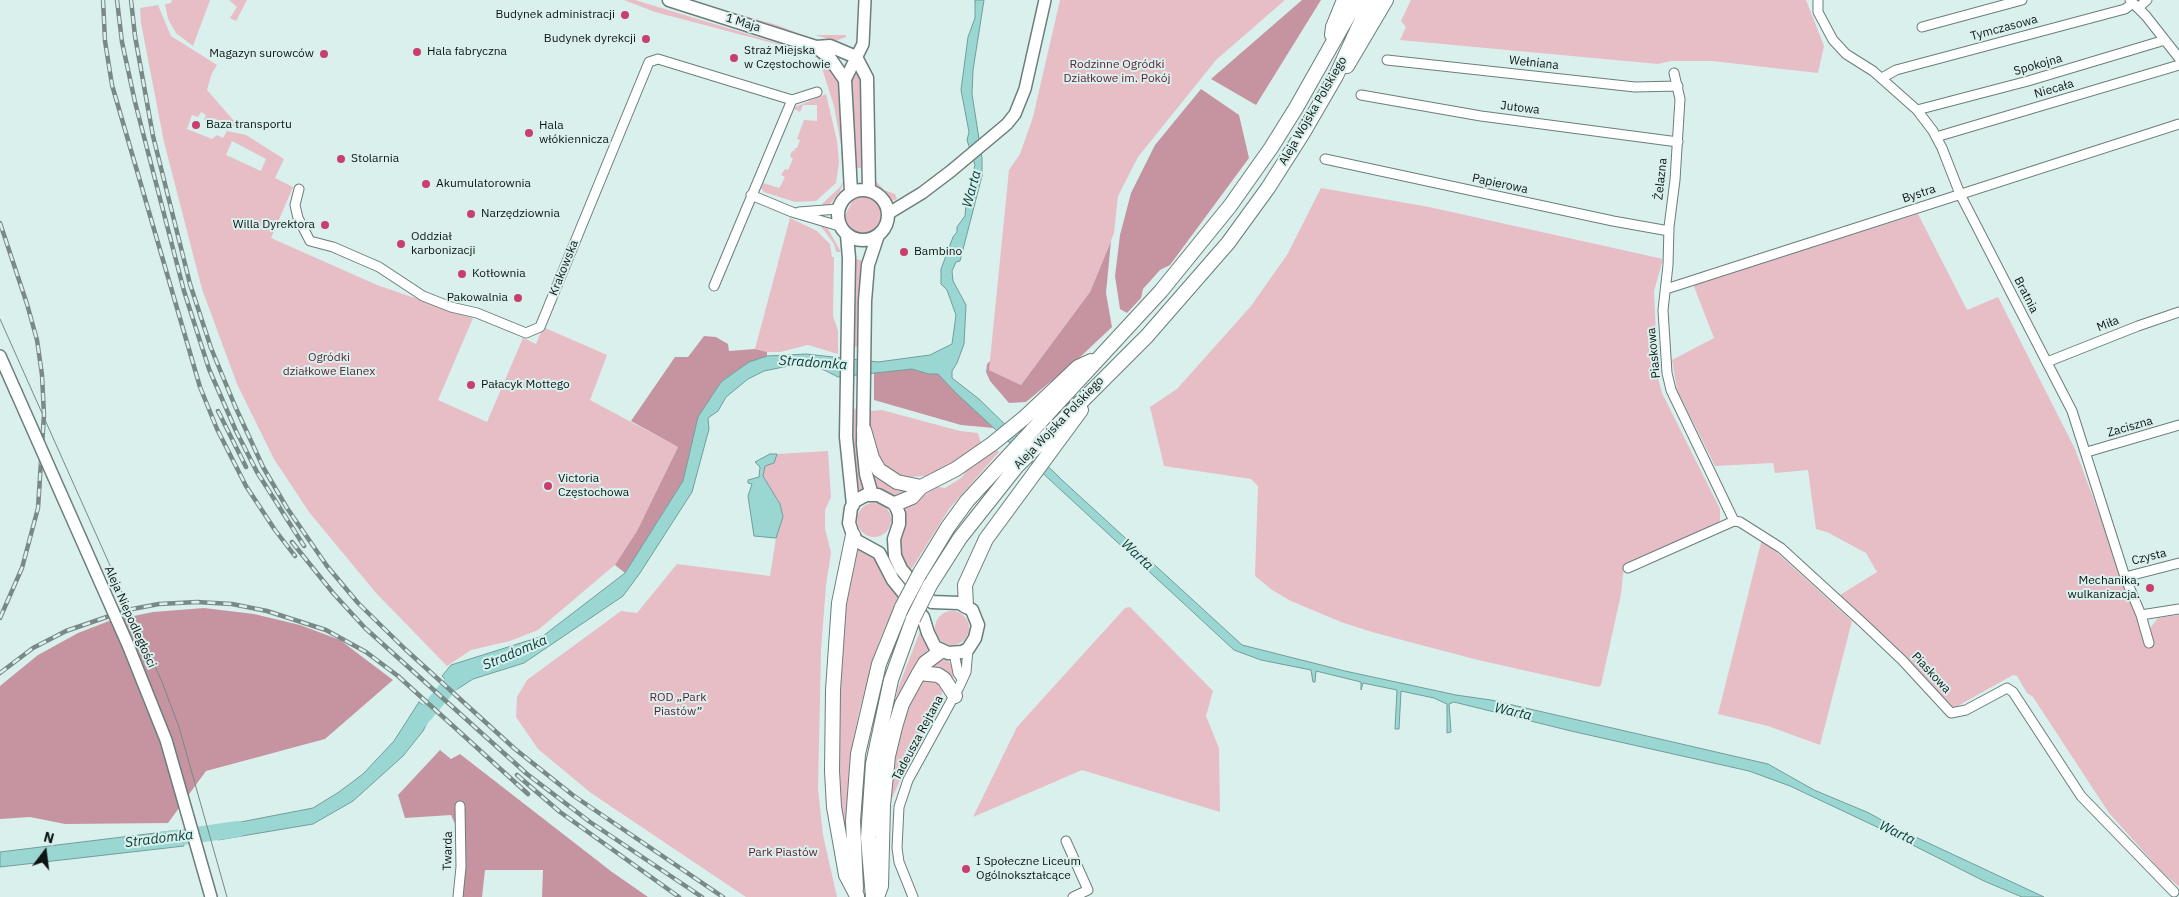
<!DOCTYPE html>
<meta charset="utf-8">
<style>
body{margin:0}
#map{position:relative;width:2179px;height:897px;overflow:hidden;background:#daf0ed;font-family:"IBM Plex Sans",sans-serif}
canvas{display:block}
.north{position:absolute;left:20px;top:827px;width:50px;height:50px;-webkit-text-stroke:4px #daf0ed;paint-order:stroke;rotate:15deg;font-size:14px;font-weight:700;line-height:20px;text-align:center;color:#0d1514}
.north::after{content:'';display:block;margin:auto;width:18px;height:22px;background:#0d1514;clip-path:polygon(50% 0,100% 100%,50% 72%,0 100%)}
</style>
<div id="map">
<canvas width="2179" height="897"></canvas>
<div class="north">N</div>
</div>
<script>
const c = document.querySelector('canvas').getContext('2d');
c.lineJoin = 'round';
function fill(path, color) { c.fillStyle = color; c.fill(path, 'evenodd'); }
const poly = rows => new Path2D(rows.map(r => 'M' + r).join(''));
function strokePath(path, color, width, dash) { c.strokeStyle = color; c.lineWidth = width; c.lineCap = dash ? 'butt' : 'round'; c.setLineDash(dash || []); c.stroke(path); }
function drawText(font, color, halo, rows, align = 'center') {
  c.font = font + ' "IBM Plex Sans",sans-serif'; c.lineWidth = 4; c.setLineDash([]); c.textBaseline = 'middle'; c.strokeStyle = halo; c.fillStyle = color; for (const [text, x, y, turn = 0] of rows) {
    c.save(); c.translate(x, y); c.rotate((+turn || 0) * Math.PI / 180); c.textAlign = isNaN(turn) ? turn : align; if (halo) c.strokeText(text, 0, 0); c.fillText(text, 0, 0); c.restore();
  }
}
fill(poly([
 [172,0,210,0,193,46,176,33,168,19,165,4,171,3],
 [229,0,247,0,236,21,230,18,237,7],
 [624,0,635,0,807,52,655,12],
 [687,0,777,25,800,34,759,22],
 [1060,0,1285,0,1216,60,1138,157,1118,196,1114,233,1090,292,1021,385,989,370,1009,170,1020,154,1033,117],
 [1411,0,1806,0,1824,46,1818,73,1712,61,1671,61,1658,64,1400,40,1406,27,1401,21],
 [158,5,171,36,217,65,212,73,207,90,242,130,213,118,210,122,204,120,206,115,201,112,198,117,192,115,187,129,212,139,217,135,223,138,227,131,246,135,284,159,275,178,293,187,271,238,377,285,473,318,438,400,487,422,523,338,536,344,543,327,607,355,590,400,678,447,637,531,617,563,538,630,510,641,471,650,447,666,376,593,309,512,274,459,237,384,202,289,164,142,141,23,140,8],
 [232,141,266,159,261,171,226,155],
 [815,35,846,35,846,37,835,41],
 [813,52,821,55,838,80,845,168,842,168,841,145,834,106,820,62],
 [856,65,863,79,864,168,856,168,850,81],
 [826,94,837,141,839,162,836,183,816,201,795,202,764,192,761,188,763,183,779,188,781,185,785,177,781,175,785,169,788,170,793,159,790,156,792,151,795,151,794,149,797,148,800,140,797,139,804,120,817,121,817,105,803,105,800,112,793,108],
 [845,179,839,193,830,204,823,207,823,203,839,188],
 [874,179,884,190,895,194,897,199,890,202,878,188,873,182],
 [1321,188,1429,207,1663,259,1654,291,1658,378,1662,393,1720,509,1720,521,1716,526,1624,566,1621,594,1601,685,1598,687,1474,659,1372,632,1341,622,1291,601,1272,590,1255,576,1258,486,1251,479,1164,466,1150,407,1177,389,1251,306,1287,255],
 [865,194,876,201,881,207,882,217,877,228,870,234,859,235,849,230,845,222,845,215,855,197],
 [1918,214,1967,310,1998,297,2075,449,2142,630,2150,638,2151,627,2158,618,2179,615,2179,887,2161,871,2109,813,2033,697,2027,693,2017,676,2013,675,1954,708,1840,595,1877,572,1866,553,1827,532,1816,529,1808,470,1775,473,1773,463,1715,466,1677,390,1672,360,1714,338,1693,284],
 [790,218,817,231,830,244,832,257,834,257,833,316,838,331,838,354,808,345,780,352,767,352,755,349],
 [820,225,828,229,841,252,836,252,834,244],
 [853,259,861,260,859,347,853,347],
 [851,408,859,409,866,490,859,492,853,454],
 [882,410,960,431,978,433,981,443,942,469,925,476,909,477,897,475,886,469,875,452,870,427,870,411],
 [996,450,999,452,949,509,909,573,899,553,902,508,938,487,945,488,961,478,969,468],
 [828,451,831,497,825,510,825,528,831,553,826,585,821,650,818,789,823,835,837,897,746,897,591,793,538,749,516,717,517,697,527,680,621,611,637,613,677,564,770,576,776,538,783,517,780,504,763,476,765,466,774,463,777,454],
 [867,466,918,489,900,497,892,496,878,489,872,483],
 '857 520a17 17 0 1 1 34 0a17 17 0 1 1-34 0Z',
 [1762,539,1852,621,1820,745,1768,726,1718,714],
 [857,546,872,553,899,596,879,641,859,712,850,758,847,804,848,862,838,783,838,733,846,597],
 [1130,607,1213,691,1206,716,1219,748,1220,812,1082,770,973,817,1017,727,1125,608],
 '935 628a17 17 0 1 1 34 0a17 17 0 1 1-34 0Z',
 [921,629,922,636,929,648,919,663,892,715,898,688],
 [937,659,947,660,951,664,954,674,952,684,926,668],
 [926,678,940,683,942,693,937,710,918,740,889,805,890,779,907,705,919,683]
]), '#e7bdc6');
fill(poly([
 [1302,0,1321,0,1256,105,1211,79],
 [1201,89,1239,115,1249,158,1170,265,1160,270,1143,289,1141,298,1127,313,1120,309,1115,276,1120,235,1131,193,1155,145],
 [1111,241,1106,293,1112,327,1078,359,1026,402,1009,403,990,381,986,372,987,364,990,361,989,370,1021,385,1090,292],
 [704,336,716,337,728,344,729,351,755,349,767,352,767,356,749,362,721,382,698,417,683,481,625,573,615,565,637,531,678,447,631,421,675,357,688,357],
 [912,369,929,374,938,374,994,428,961,425,874,400,874,373],
 [204,608,254,614,300,625,340,640,393,680,325,739,206,771,168,823,65,824,30,817,0,819,0,686,38,655,78,633,109,621,153,612],
 [440,750,451,759,460,754,612,872,648,897,542,897,543,870,485,870,482,897,463,897,466,848,451,815,405,818,398,795]
]), '#c694a0');
const water = poly([
 [975,0,984,0,973,70,972,94,982,158,982,176,960,261,956,262,952,271,953,281,966,305,964,344,957,363,952,371,952,378,979,399,1062,480,1242,645,1345,671,1456,695,1491,700,1768,764,1814,790,1869,813,1892,826,2044,897,2022,897,1984,881,1877,827,1790,786,1749,771,1571,731,1454,702,1449,704,1451,732,1447,733,1447,704,1434,698,1401,691,1399,729,1395,729,1397,690,1363,683,1361,690,1361,682,1316,671,1315,682,1313,682,1311,670,1261,660,1234,650,957,394,938,374,929,374,912,369,838,377,820,368,798,364,764,371,748,379,726,397,718,411,708,418,709,429,692,492,640,573,623,596,524,663,473,679,456,690,442,676,451,665,543,636,625,573,683,481,698,417,721,382,749,362,767,356,806,354,878,362,930,355,952,344,956,315,947,290,941,284,941,269,953,237,957,232,957,227,965,216,967,193,975,165,967,140,969,132,961,90,968,37,975,18,975,0],
 [770,454,777,454,774,463,765,466,763,476,780,504,783,517,776,538,754,536,748,496,752,484,748,483,748,480,759,477,760,467,755,462,770,454],
 [419,702,432,713,423,731,403,756,353,801,313,824,218,840,215,827,313,808,339,792,363,774,394,741,419,702],
 [180,830,184,846,0,867,0,852,180,830]
]);
fill(water, '#9bd7d2');
strokePath(water, '#709d99', 1);
strokePath(poly([
 [414,727,456,678,468,672],
 [161,840,238,829]
]), '#9bd7d2', 16);
const minor = poly([
 [1818,0,1818,12,1833,40,1846,54,1873,71,1917,110,1933,131,1942,148,1960,194,2072,411,2125,577,2141,615,2149,643],
 [2130,0,2146,16,2179,58],
 [2138,8,2147,0],
 [1922,27,2022,0],
 [1387,60,1635,87,1678,86],
 [1674,73,1680,99,1675,180,1669,227,1668,265,1663,310,1667,373,1671,390,1734,521],
 [1882,78,1896,70,2125,9,2133,3],
 [1361,95,1481,116,1678,142],
 [1917,110,2028,81,2165,40],
 [1936,137,2179,65],
 [1325,159,1613,221,1669,231],
 [299,189,295,205,298,218,310,241,333,247,379,267,423,296,451,307,477,313,526,333,540,327,649,62,658,59,792,100,817,92],
 [751,195,792,212,839,226],
 [799,212,838,209],
 [714,286,792,100],
 [1666,289,2179,124],
 [2047,362,2138,326,2179,312],
 [2087,452,2179,425],
 [1628,568,1734,521,1740,522,1781,548,1863,623,1902,660,1951,713,1966,710,2007,688,2013,692,2081,796,2174,892],
 [2125,577,2179,563],
 [2141,615,2179,609],
 [954,653,958,673,962,679],
 [1066,841,1088,890,1073,897],
 [458,897,461,867,460,806],
 [913,897,899,862,897,848,899,807,908,780,959,687,966,672,968,649]
]);
const tertiary = poly([
 [845,80,863,44,865,0],
 [889,213,922,193,951,171,1007,124,1015,114,1025,89,1045,0],
 [0,356,16,392],
 [128,645,166,740,211,897]
]);
const secondary = poly([
 [669,0,816,47,830,46,856,57,867,78,869,191],
 [816,47,829,57,845,80,851,192],
 '838 215a25 25 0 1 1 50 0a25 25 0 1 1-50 0Z',
 [847,235,849,258,846,437,853,505],
 [866,495,878,495,895,504,899,514,899,524,894,539,895,556,901,569,916,587,932,602,959,603,972,610,978,625,975,638,968,649,962,652,948,653,935,647,928,633,923,617,893,580,879,553,857,541,853,535,849,523,851,508,855,501,866,495],
 [872,495,866,474,863,444,865,301,868,265,878,235]
]);
const primary = poly([
 [1332,35,1333,27,1344,0],
 [1347,66,1386,0],
 [864,430,872,458,879,470,897,482,921,487],
 [895,504,912,497,921,487,956,469,992,444,1024,418,1078,367,1091,361],
 [853,535,839,603,833,690,832,771,834,807,846,875,857,896],
 [920,573,948,527,967,501,1161,291,1230,206,1271,148,1296,108,1357,0],
 [930,585,960,538,1017,466,1147,336,1228,243,1268,188,1303,133,1336,76,1371,0],
 [966,606,965,585,986,539,1081,410],
 [919,673,938,675,944,679,955,696],
 [856,889,853,821,858,754,879,664,902,607],
 [873,897,868,838,873,764,891,680,913,619],
 [877,897,881,886,883,805,888,756,895,727,902,704,919,673,925,663,941,651]
]);
strokePath(minor, '#6a7e7c', 11);
strokePath(tertiary, '#6a7e7c', 14);
strokePath(secondary, '#6a7e7c', 15);
strokePath(primary, '#6a7e7c', 16);
strokePath(minor, '#fff', 9);
strokePath(tertiary, '#fff', 11);
strokePath(secondary, '#fff', 12);
strokePath(primary, '#fff', 14);
strokePath(poly([
 [0,319,162,682,179,727,227,897]
]), '#798987', 1);
const rail = poly([
 [103,0,105,41,112,85,200,387,217,429,246,486,275,530,295,556],
 [117,0,122,42,135,102,184,291,209,369,236,431,257,472,304,546],
 [131,0,135,36,153,136,190,284,211,348,235,406,263,467,287,508,327,566,358,603,405,649,515,749,574,796,723,897],
 [0,223,27,304,37,340,42,375,44,415,38,508,22,568,0,618],
 [218,411,246,467],
 [292,542,333,593,365,628,527,774,590,822,702,897],
 [0,673,33,648,66,631,127,610,159,604,197,602,232,604,267,611,326,630,366,652,398,676,528,794],
 [517,775,560,812,679,897]
]);
strokePath(rail, '#798987', 4.5);
strokePath(rail, '#daf0ed', 2.5, [8]);
const tertiaryBridge = poly([
 [16,392,128,645]
]);
const primaryBridge = poly([
 [902,607,920,573],
 [913,619,930,585]
]);
strokePath(tertiaryBridge, '#6a7e7c', 14, []);
strokePath(primaryBridge, '#6a7e7c', 16, []);
strokePath(tertiaryBridge, '#fff', 11);
strokePath(primaryBridge, '#fff', 14);
for (const [x, y, r, color] of [
 [625,15,5,"#ca3d6f"],
 [646,39,5,"#ca3d6f"],
 [417,52,5,"#ca3d6f"],
 [324,54,5,"#ca3d6f"],
 [734,58,5,"#ca3d6f"],
 [196,125,5,"#ca3d6f"],
 [529,133,5,"#ca3d6f"],
 [341,159,5,"#ca3d6f"],
 [426,184,5,"#ca3d6f"],
 [471,214,5,"#ca3d6f"],
 [325,225,5,"#ca3d6f"],
 [401,244,5,"#ca3d6f"],
 [904,252,5,"#ca3d6f"],
 [462,274,5,"#ca3d6f"],
 [518,298,5,"#ca3d6f"],
 [471,385,5,"#ca3d6f"],
 [548,486,5,"#ca3d6f"],
 [2150,588,5,"#ca3d6f"],
 [966,869,5,"#ca3d6f"]
]) { const dot = new Path2D(); dot.arc(x, y, r, 0, 2 * Math.PI); c.fillStyle = color; c.fill(dot); strokePath(dot, '#daf0ed', 2); }
drawText('12px', '#0d1514', '#daf0ed', [
 ["Budynek administracji",615,15,"right"],
 ["Budynek dyrekcji",636,39,"right"],
 ["Straż Miejska",744,51],
 ["w Częstochowie",744,65],
 ["Hala fabryczna",427,52],
 ["Magazyn surowców",314,54,"right"],
 ["Baza transportu",206,125],
 ["Hala",539,126],
 ["włókiennicza",539,140],
 ["Stolarnia",351,159],
 ["Akumulatorownia",436,184],
 ["Narzędziownia",481,214],
 ["Willa Dyrektora",315,225,"right"],
 ["Oddział",411,237],
 ["karbonizacji",411,251],
 ["Bambino",914,252],
 ["Kotłownia",472,274],
 ["Pakowalnia",508,298,"right"],
 ["Pałacyk Mottego",481,385],
 ["Victoria",558,479],
 ["Częstochowa",558,493],
 ["Mechanika,",2140,581,"right"],
 ["wulkanizacja.",2140,595,"right"],
 ["I Społeczne Liceum",976,862],
 ["Ogólnokształcące",976,876]
], 'left');
drawText('12px', '#0d1514', '#daf0ed', [
 ["1 Maja",743,23,17],
 ["Tymczasowa",2004,28,-15],
 ["Wełniana",1534,63,6],
 ["Spokojna",2038,65,-16],
 ["Niecała",2054,89,-16],
 ["Jutowa",1520,108,7],
 ["Aleja Wojska Polskiego",1313,111,-60],
 ["Żelazna",1661,179,-84],
 ["Papierowa",1500,184,12],
 ["Bystra",1919,194,-18],
 ["Krakowska",564,268,-68],
 ["Bratnia",2026,295,63],
 ["Miła",2108,324,-22],
 ["Piaskowa",1654,353,-96],
 ["Aleja Wojska Polskiego",1059,423,-46],
 ["Zaciszna",2130,427,-16],
 ["Czysta",2149,557,-14],
 ["Aleja Niepodległości",130,617,66],
 ["Piaskowa",1931,673,47],
 ["Tadeusza Rejtana",918,738,-62],
 ["Twarda",448,851,-89]
]);
drawText('12px', '#5f2235', '#daf0ed', [
 ["Rodzinne Ogródki",1117,65],
 ["Działkowe im. Pokój",1117,79],
 ["Ogródki",329,358],
 ["działkowe Elanex",329,372],
 ["ROD „Park",678,698],
 ["Piastów”",678,712],
 ["Park Piastów",783,853]
]);
drawText('italic 14px', '#003936', '#daf0ed', [
 ["Warta",972,189,-75],
 ["Stradomka",813,363,4],
 ["Warta",1137,555,43],
 ["Stradomka",515,653,-23],
 ["Warta",1513,712,13],
 ["Warta",1897,833,25],
 ["Stradomka",159,839,-7]
]);
</script>
